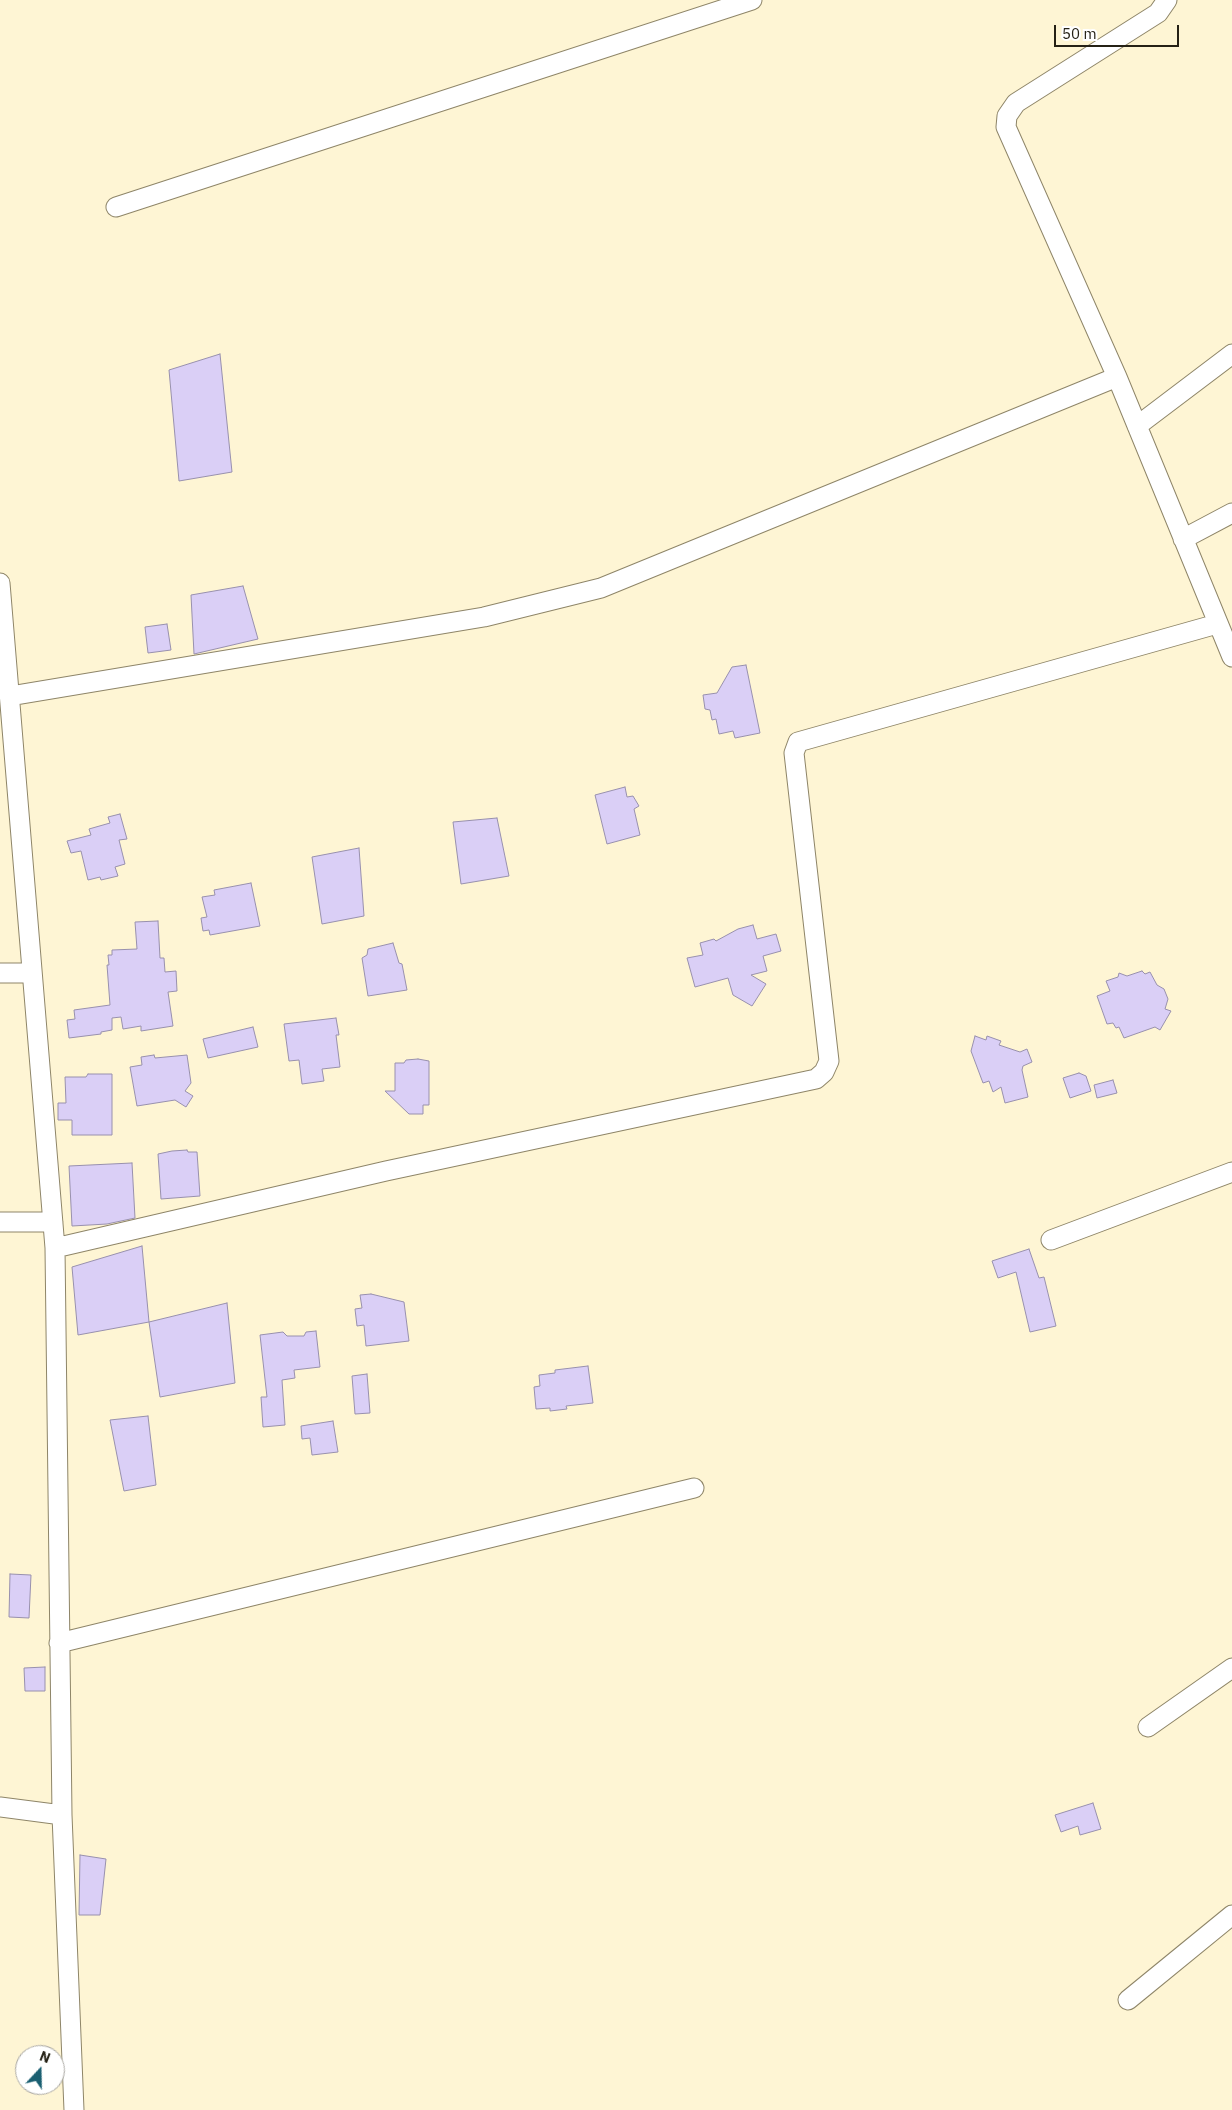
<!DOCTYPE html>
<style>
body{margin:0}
#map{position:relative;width:1232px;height:2110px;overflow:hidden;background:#fef5d4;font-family:"IBM Plex Sans",sans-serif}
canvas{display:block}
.north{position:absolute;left:15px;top:2045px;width:50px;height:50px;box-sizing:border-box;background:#fff;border:1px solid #a8a6a1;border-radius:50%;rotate:21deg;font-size:14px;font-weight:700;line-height:20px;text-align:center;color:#252115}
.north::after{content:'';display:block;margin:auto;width:18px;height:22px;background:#1a5f71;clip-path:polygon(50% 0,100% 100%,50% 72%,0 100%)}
.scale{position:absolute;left:1054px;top:25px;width:125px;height:22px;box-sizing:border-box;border:2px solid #252115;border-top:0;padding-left:6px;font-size:15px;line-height:18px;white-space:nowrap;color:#252115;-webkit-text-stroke:4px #fff;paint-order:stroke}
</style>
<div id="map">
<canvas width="1232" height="2110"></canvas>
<div class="north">N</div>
<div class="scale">50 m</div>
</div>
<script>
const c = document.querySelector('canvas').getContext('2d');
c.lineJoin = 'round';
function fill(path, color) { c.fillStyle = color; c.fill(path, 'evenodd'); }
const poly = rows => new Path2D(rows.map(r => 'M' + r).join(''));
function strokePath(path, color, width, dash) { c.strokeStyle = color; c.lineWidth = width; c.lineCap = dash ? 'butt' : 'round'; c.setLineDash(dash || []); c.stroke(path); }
const building = poly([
 [220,354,232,472,179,481,169,370,220,354],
 [243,586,258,639,194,654,191,595,243,586],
 [167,624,171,650,148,653,145,627,167,624],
 [746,665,760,733,735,738,733,731,719,734,716,719,712,720,710,710,705,709,703,695,717,693,732,667,746,665],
 [625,787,627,797,633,796,639,806,634,809,640,835,607,844,595,795,625,787],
 [120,814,127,839,119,840,125,864,115,867,118,876,101,880,100,877,88,880,81,851,71,853,67,841,91,835,89,829,110,823,108,817,120,814],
 [497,818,509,876,461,884,453,822,497,818],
 [359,848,364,916,322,924,312,857,359,848],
 [251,883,260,926,210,935,209,930,203,931,201,918,207,917,202,897,215,895,214,890,251,883],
 [158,921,160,958,164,958,165,972,176,971,177,991,168,992,173,1026,141,1031,141,1026,123,1029,121,1017,112,1018,112,1030,101,1032,101,1034,69,1038,67,1020,75,1019,74,1010,110,1005,107,965,109,965,108,955,112,955,112,950,137,949,135,922,158,921],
 [753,925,757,939,776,934,781,951,763,956,767,971,751,975,766,984,752,1006,733,995,728,978,695,987,687,958,703,955,700,943,714,939,716,941,738,929,753,925],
 [393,943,399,963,402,964,407,990,368,996,362,958,367,955,368,949,393,943],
 [1142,971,1145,974,1150,972,1157,985,1164,989,1168,999,1165,1009,1171,1011,1160,1030,1155,1027,1124,1038,1119,1027,1116,1028,1113,1023,1107,1024,1097,996,1110,991,1106,981,1118,977,1119,973,1127,976,1142,971],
 [336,1018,339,1035,336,1035,340,1067,322,1069,324,1081,302,1084,299,1060,289,1061,284,1024,336,1018],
 [253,1027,258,1047,208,1058,203,1039,253,1027],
 [975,1036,986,1040,987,1036,1001,1041,999,1045,1020,1052,1027,1049,1032,1062,1023,1066,1022,1070,1028,1097,1005,1103,1001,1087,993,1092,989,1081,983,1083,971,1051,975,1036],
 [154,1055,155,1058,187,1055,191,1083,185,1091,193,1096,186,1107,175,1100,137,1106,130,1067,142,1065,141,1057,154,1055],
 [418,1059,429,1061,429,1105,423,1105,423,1114,409,1114,385,1091,395,1091,395,1063,404,1063,406,1060,418,1059],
 [1079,1073,1086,1076,1091,1091,1070,1098,1063,1078,1079,1073],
 [88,1074,112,1074,112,1135,72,1135,72,1120,58,1120,58,1103,66,1103,65,1077,86,1077,88,1074],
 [1113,1080,1117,1093,1097,1098,1094,1085,1113,1080],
 [187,1150,188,1152,197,1152,200,1196,161,1199,158,1154,172,1151,187,1150],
 [132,1163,135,1218,107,1224,72,1226,69,1166,132,1163],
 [142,1246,149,1322,78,1335,72,1267,142,1246],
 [1029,1249,1039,1278,1044,1277,1056,1326,1030,1332,1016,1272,998,1278,992,1261,1029,1249],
 [371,1294,404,1302,409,1341,366,1346,364,1325,357,1326,355,1309,362,1308,360,1295,371,1294],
 [227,1303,235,1383,160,1397,149,1322,227,1303],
 [316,1331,320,1367,294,1370,295,1378,282,1380,285,1425,263,1427,261,1397,267,1397,260,1335,283,1332,287,1336,304,1336,306,1332,316,1331],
 [588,1366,593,1403,566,1406,567,1409,550,1411,550,1408,536,1409,534,1387,540,1386,539,1375,555,1373,555,1370,588,1366],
 [367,1374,370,1413,355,1414,352,1376,367,1374],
 [148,1416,156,1485,124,1491,110,1420,148,1416],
 [333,1421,338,1452,312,1455,310,1438,302,1439,301,1426,333,1421],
 [10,1574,31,1575,29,1618,9,1617,10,1574],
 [45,1667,45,1691,25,1691,24,1668,45,1667],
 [1093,1803,1101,1829,1080,1835,1078,1826,1061,1832,1055,1815,1093,1803],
 [80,1855,106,1859,100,1915,79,1915,80,1855]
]);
fill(building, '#dacff6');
strokePath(building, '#9890ad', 1);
const minor = poly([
 [1167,0,1158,13,1016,103,1007,116,1006,127,1117,377,1232,657],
 [116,207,752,0],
 [1137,426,1232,354],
 [1183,539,1232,513],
 [0,583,55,1248,62,1815,74,2110],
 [10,696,484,617,601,588,1117,377],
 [0,973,32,973],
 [0,1222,53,1222],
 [1051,1240,1232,1172],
 [55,1248,386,1171,816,1079,824,1072,829,1061,794,753,798,742,1217,624],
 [59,1643,694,1488],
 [1148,1727,1232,1668],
 [0,1807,62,1815],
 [1128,2000,1232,1915]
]);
strokePath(minor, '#8e8568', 21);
strokePath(minor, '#fff', 19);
</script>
